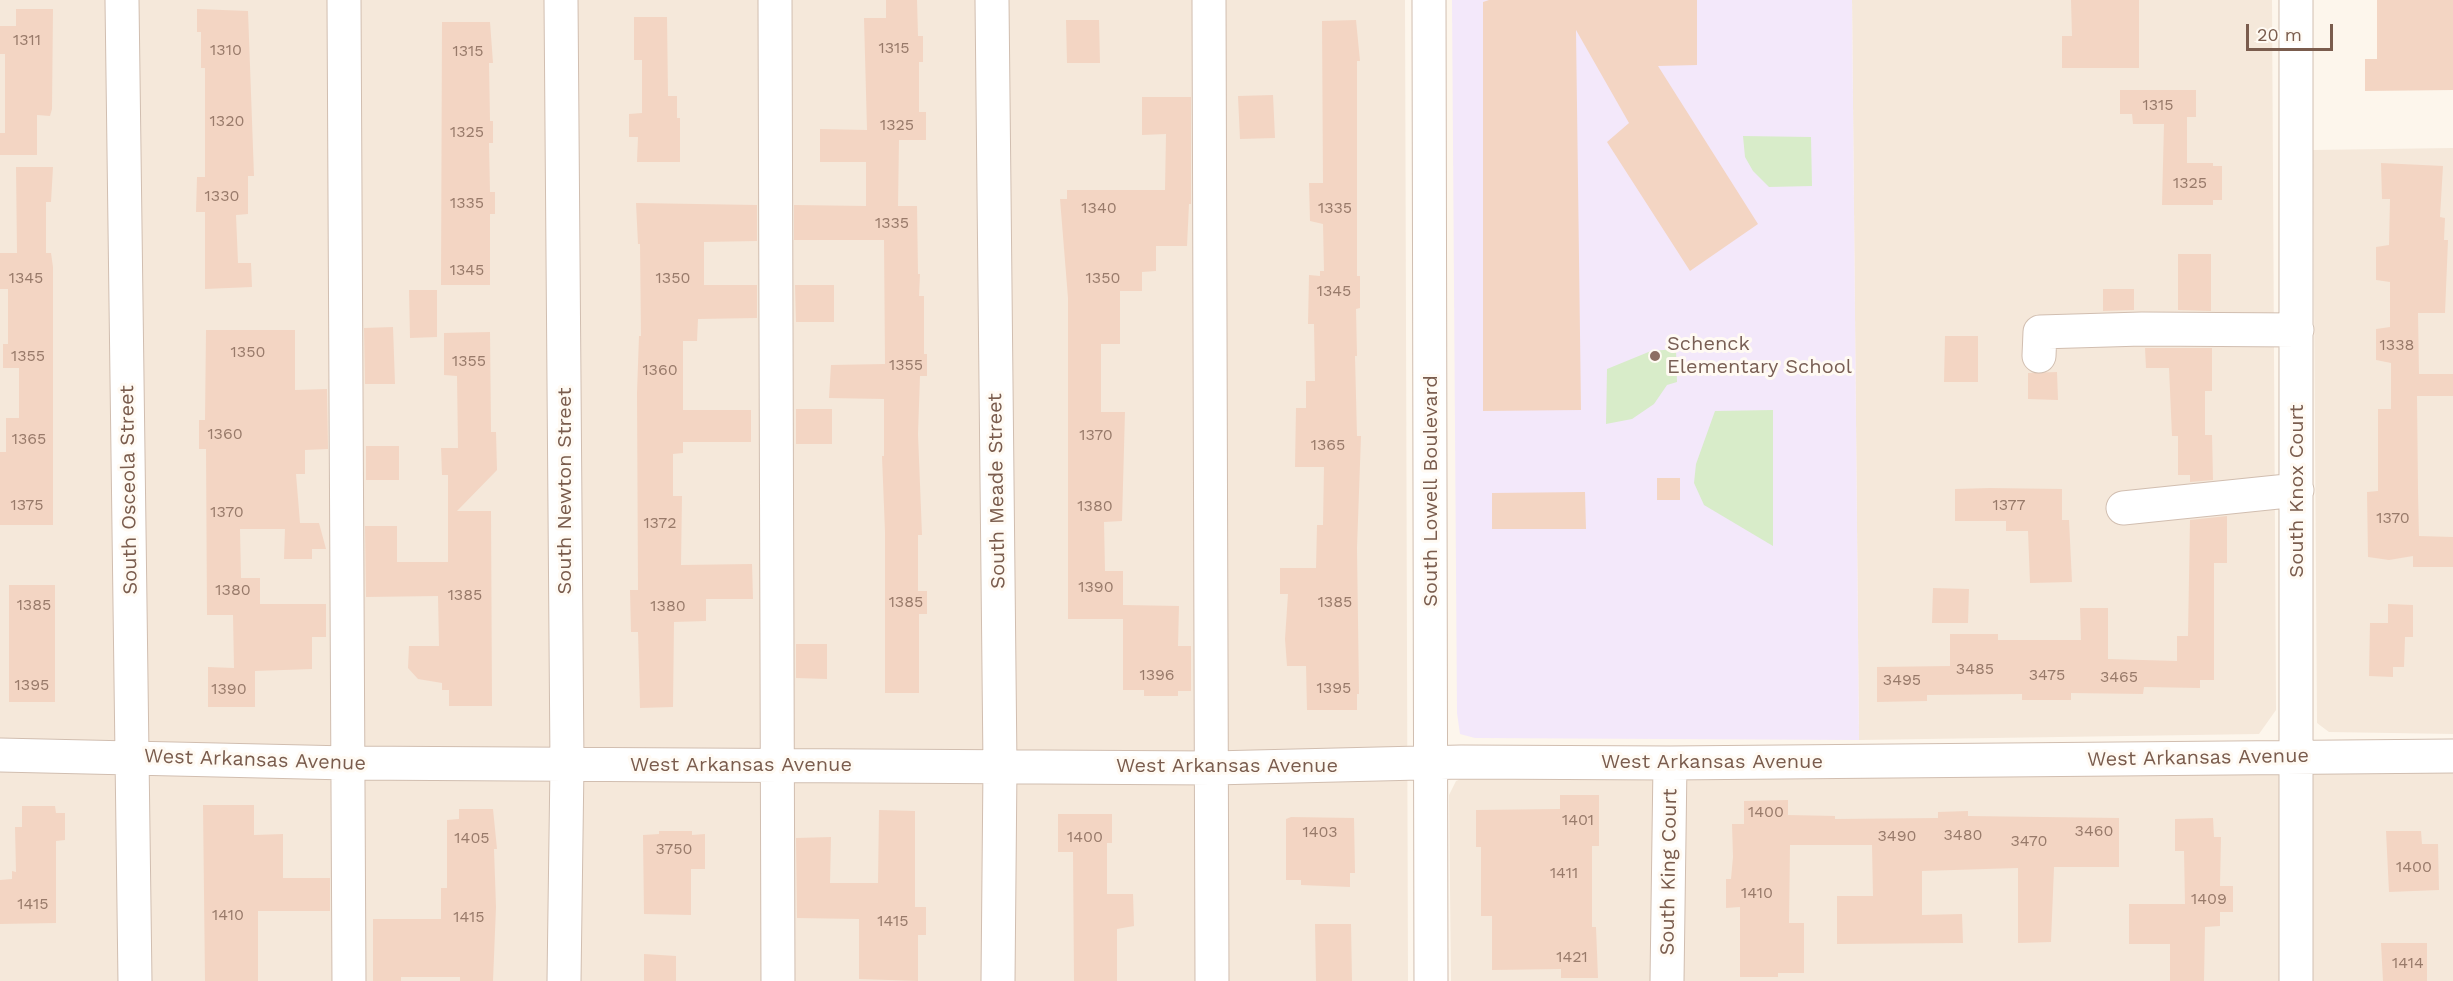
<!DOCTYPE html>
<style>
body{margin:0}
#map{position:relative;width:2453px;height:981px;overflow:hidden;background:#fdf6ec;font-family:"Work Sans",sans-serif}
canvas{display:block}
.scale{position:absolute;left:2246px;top:24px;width:87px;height:27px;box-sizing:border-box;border:3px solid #7a5c4d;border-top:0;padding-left:8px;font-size:18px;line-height:21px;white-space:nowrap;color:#7a5c4d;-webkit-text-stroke:4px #fffaf3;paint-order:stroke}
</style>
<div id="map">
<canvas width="2453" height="981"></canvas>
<div class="scale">20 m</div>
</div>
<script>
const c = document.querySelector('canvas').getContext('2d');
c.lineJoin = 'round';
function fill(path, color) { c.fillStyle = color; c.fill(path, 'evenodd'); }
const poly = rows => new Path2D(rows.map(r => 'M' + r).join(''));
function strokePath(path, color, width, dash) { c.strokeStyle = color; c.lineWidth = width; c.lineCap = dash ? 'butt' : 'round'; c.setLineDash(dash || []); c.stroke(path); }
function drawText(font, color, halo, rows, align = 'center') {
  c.font = font + ' "Work Sans",sans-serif'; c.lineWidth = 6; c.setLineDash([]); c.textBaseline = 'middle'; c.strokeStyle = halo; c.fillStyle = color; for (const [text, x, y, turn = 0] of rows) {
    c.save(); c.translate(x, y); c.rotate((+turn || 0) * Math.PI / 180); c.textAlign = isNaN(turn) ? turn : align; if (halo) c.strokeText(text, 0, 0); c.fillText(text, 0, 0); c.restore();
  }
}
fill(poly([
 [0,0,1405,0,1408,981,0,981],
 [1852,0,2272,0,2276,710,2259,734,1859,740],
 [2453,148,2453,734,2329,732,2317,723,2313,150],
 [2453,772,2453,981,1451,981,1449,795,1456,781,1468,776]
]), '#f5e8da');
fill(poly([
 [1452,0,1852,0,1859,740,1475,738,1460,734,1457,713]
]), '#f3e8fa');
fill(poly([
 [1743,136,1811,137,1812,186,1769,187,1753,171,1745,157],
 [1676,349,1677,382,1667,385,1654,404,1632,419,1606,424,1607,369,1651,351],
 [1773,410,1773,546,1704,505,1694,483,1696,464,1715,411]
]), '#d8ecc9');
fill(poly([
 [886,0,917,0,918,36,923,36,923,62,919,62,919,112,926,112,926,140,899,140,898,206,917,206,918,274,920,274,919,296,924,296,924,354,927,354,927,376,920,376,918,434,922,535,918,535,918,591,927,591,927,614,919,614,919,693,885,693,885,532,882,456,884,456,884,399,829,398,831,365,885,364,884,240,794,240,794,205,866,206,866,162,820,162,820,129,867,130,864,18,886,18],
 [1489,0,1697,0,1697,65,1658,66,1758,224,1690,271,1607,142,1629,123,1576,30,1581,410,1483,411,1483,2],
 [2071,0,2139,0,2139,68,2062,68,2062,36,2072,36],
 [2377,0,2453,0,2453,90,2365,91,2365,59,2377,59],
 [16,9,53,9,52,109,50,116,37,115,37,155,0,155,0,133,5,133,5,54,0,54,0,26,16,26],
 [197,9,248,11,254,176,248,176,248,214,236,215,238,263,251,263,252,287,205,289,205,212,196,212,197,177,205,177,205,68,201,68,201,32,197,32],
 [634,17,667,17,668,96,677,96,677,118,680,118,680,162,637,162,638,137,629,137,629,114,642,113,642,60,634,60],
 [1066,20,1099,20,1100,63,1067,63],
 [1356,20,1360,61,1357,61,1357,276,1360,276,1360,308,1356,309,1357,356,1355,356,1357,436,1361,436,1357,548,1359,694,1357,694,1357,710,1307,710,1306,666,1287,666,1285,639,1288,594,1280,594,1280,568,1316,568,1317,525,1323,525,1324,467,1295,467,1296,408,1306,408,1306,381,1315,381,1314,324,1308,324,1309,275,1320,276,1320,271,1324,271,1323,224,1310,221,1309,183,1323,183,1322,21],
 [442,22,490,22,493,63,489,63,490,121,493,121,493,143,489,143,490,192,495,192,495,214,490,214,490,285,441,285],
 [2120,90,2196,90,2196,117,2187,117,2187,163,2213,163,2213,166,2222,166,2222,200,2213,200,2213,205,2162,205,2164,124,2133,124,2132,114,2120,114],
 [1273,95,1275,138,1240,139,1238,96],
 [1142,97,1191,97,1191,204,1189,204,1187,246,1156,246,1156,271,1142,272,1142,291,1120,291,1120,344,1101,344,1101,412,1125,412,1122,521,1104,522,1105,571,1123,571,1123,619,1068,619,1068,298,1060,199,1067,199,1067,190,1165,190,1166,134,1142,135],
 [2381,163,2443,166,2440,217,2445,218,2444,240,2448,240,2445,313,2418,313,2419,374,2453,374,2453,396,2417,396,2418,492,2419,536,2453,537,2453,567,2413,567,2413,556,2389,560,2368,557,2367,492,2378,491,2378,409,2391,409,2391,363,2376,360,2376,329,2390,327,2390,282,2376,280,2376,247,2389,245,2390,199,2382,199],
 [16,167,53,167,51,202,46,202,46,253,51,253,53,267,53,525,0,525,0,452,6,452,6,418,19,418,19,368,3,368,3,344,8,344,8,289,0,289,0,253,17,253],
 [636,203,757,205,757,241,704,242,704,285,757,285,757,318,698,319,697,341,683,341,683,410,751,410,751,442,683,442,683,453,673,454,673,496,682,496,681,565,752,564,753,599,706,599,706,621,674,622,673,707,640,708,638,632,631,632,630,590,638,590,637,393,639,336,641,336,640,244,638,244],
 [2178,254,2211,254,2211,311,2178,310],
 [795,285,834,285,834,322,796,322],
 [2103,289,2134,289,2134,310,2103,311],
 [409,290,437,290,437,337,410,338],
 [393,327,395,384,365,384,364,328],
 [206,330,295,330,295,390,327,389,328,449,305,450,305,474,296,474,300,523,319,523,326,549,312,549,312,559,284,559,285,529,240,529,241,578,260,578,260,604,326,604,326,637,312,637,312,669,255,671,255,707,208,707,208,667,234,668,233,615,207,615,206,449,199,449,199,420,205,420],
 [490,332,491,432,496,432,497,470,457,511,491,511,492,706,449,706,449,690,442,690,442,683,418,679,408,668,409,646,439,646,438,596,366,597,365,526,397,526,397,562,448,562,448,475,442,475,441,448,458,448,457,376,444,375,444,333],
 [1945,336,1978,336,1978,382,1944,382],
 [2145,348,2212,348,2212,391,2205,391,2205,435,2212,435,2213,480,2190,482,2190,475,2178,475,2178,436,2172,436,2169,368,2146,368],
 [2057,372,2058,400,2028,399,2028,373],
 [796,409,832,409,832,444,796,444],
 [366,446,399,446,399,480,366,480],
 [1657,478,1680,478,1680,500,1657,500],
 [1990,488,2062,489,2062,520,2069,520,2072,582,2030,583,2028,531,2006,531,2006,521,1955,521,1955,489],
 [1585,492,1586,529,1492,529,1492,493],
 [2227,516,2227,563,2214,563,2214,680,2200,680,2200,688,2144,687,2143,694,2071,693,2071,700,2022,700,2022,694,1927,695,1927,701,1877,702,1877,667,1950,666,1950,634,1998,634,1998,640,2081,640,2080,608,2108,608,2108,659,2177,661,2177,636,2188,636,2190,520],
 [9,585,55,585,55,702,9,702],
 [1933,588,1969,589,1968,623,1932,623],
 [2388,604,2413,605,2413,637,2405,637,2404,667,2393,667,2393,677,2369,676,2370,623,2388,623],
 [1123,605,1179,606,1178,646,1191,646,1191,691,1178,691,1178,696,1144,696,1144,690,1123,690],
 [796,644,827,644,827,679,796,678],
 [1560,795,1599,795,1599,846,1592,846,1592,927,1596,927,1598,978,1561,978,1561,969,1492,970,1492,916,1481,916,1481,847,1476,847,1476,810,1560,809],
 [1788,800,1788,815,1835,816,1835,819,1938,818,1938,812,1968,811,1968,816,2119,818,2119,867,2054,867,2051,942,2018,943,2018,868,1922,871,1922,915,1962,914,1963,943,1837,944,1837,896,1873,896,1872,845,1790,845,1789,923,1804,923,1804,973,1778,973,1778,977,1740,977,1740,907,1726,908,1726,879,1731,879,1733,857,1732,824,1744,824,1744,801],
 [203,805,254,805,254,835,283,834,283,878,330,878,330,911,258,911,258,981,205,981],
 [22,806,55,806,56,813,65,813,65,840,56,841,56,923,0,924,0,880,12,879,12,871,16,872,15,827,22,827],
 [459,809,493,809,497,849,494,849,496,907,493,981,460,981,460,977,401,977,401,981,373,981,373,919,441,919,441,888,447,888,447,820,459,819],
 [879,810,915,811,915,907,926,907,926,935,918,935,918,981,859,979,859,919,797,918,796,838,831,837,830,883,878,883],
 [1058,814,1112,814,1112,843,1107,843,1107,894,1133,894,1134,926,1117,929,1117,981,1074,981,1073,852,1058,852],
 [1291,817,1354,818,1355,873,1350,873,1350,887,1301,885,1301,880,1286,880,1286,819],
 [2213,818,2214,837,2221,837,2220,886,2233,886,2233,912,2220,912,2220,926,2205,927,2204,981,2170,981,2170,944,2129,944,2129,904,2185,904,2184,851,2175,851,2175,819],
 [659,831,692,831,692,835,705,834,705,869,691,869,691,915,644,914,643,835,659,834],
 [2386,831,2421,831,2422,844,2438,844,2439,890,2389,892],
 [1315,924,1351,924,1352,981,1316,981],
 [2381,943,2427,943,2427,981,2383,981],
 [644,954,676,956,676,981,644,981]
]), '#f3d5c3');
const minor = poly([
 [122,0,135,981],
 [344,0,349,981],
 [561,0,567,764,564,981],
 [775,0,778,981],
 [992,0,1000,766,998,981],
 [1209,0,1212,981],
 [1429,0,1431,981],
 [2296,0,2296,981],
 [2039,356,2040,332,2142,329,2297,330],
 [2123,508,2297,490],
 [0,755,348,763,1213,768,1461,762,1670,763,2453,756],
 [1667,981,1670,763]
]);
strokePath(minor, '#d1beb0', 35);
strokePath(minor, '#fff', 33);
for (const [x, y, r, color] of [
 [1655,356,6,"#8d6e63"]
]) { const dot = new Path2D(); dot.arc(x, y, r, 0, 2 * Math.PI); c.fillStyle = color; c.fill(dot); strokePath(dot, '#fffaf3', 2); }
drawText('16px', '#987a6a', null, [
 ["1311",27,40],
 ["1315",894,48],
 ["1310",226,50],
 ["1315",468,51],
 ["1315",2158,105],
 ["1320",227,121],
 ["1325",897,125],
 ["1325",467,132],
 ["1325",2190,183],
 ["1330",222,196],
 ["1335",467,203],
 ["1340",1099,208],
 ["1335",1335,208],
 ["1335",892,223],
 ["1345",467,270],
 ["1345",26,278],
 ["1350",673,278],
 ["1350",1103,278],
 ["1345",1334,291],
 ["1338",2397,345],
 ["1350",248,352],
 ["1355",28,356],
 ["1355",469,361],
 ["1355",906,365],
 ["1360",660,370],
 ["1360",225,434],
 ["1370",1096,435],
 ["1365",29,439],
 ["1365",1328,445],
 ["1375",27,505],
 ["1377",2009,505],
 ["1380",1095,506],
 ["1370",227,512],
 ["1370",2393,518],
 ["1372",660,523],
 ["1390",1096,587],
 ["1380",233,590],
 ["1385",465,595],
 ["1385",906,602],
 ["1385",1335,602],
 ["1385",34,605],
 ["1380",668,606],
 ["3485",1975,669],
 ["1396",1157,675],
 ["3475",2047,675],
 ["3465",2119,677],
 ["3495",1902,680],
 ["1395",32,685],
 ["1395",1334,688],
 ["1390",229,689],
 ["1400",1766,812],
 ["1401",1578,820],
 ["3460",2094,831],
 ["1403",1320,832],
 ["3480",1963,835],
 ["3490",1897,836],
 ["1400",1085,837],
 ["1405",472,838],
 ["3470",2029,841],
 ["3750",674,849],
 ["1400",2414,867],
 ["1411",1564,873],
 ["1410",1757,893],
 ["1409",2209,899],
 ["1415",33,904],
 ["1410",228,915],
 ["1415",469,917],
 ["1415",893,921],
 ["1421",1572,957],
 ["1414",2408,963]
]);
drawText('20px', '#785e54', '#fffaf3', [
 ["Schenck",1667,344],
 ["Elementary School",1667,367]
], 'left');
drawText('20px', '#7a5c4d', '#fffaf3', [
 ["South Osceola Street",129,490,-91],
 ["South Newton Street",565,491,-90],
 ["South Meade Street",997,491,-91],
 ["South Lowell Boulevard",1431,491,-90],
 ["South Knox Court",2297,491,-90],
 ["West Arkansas Avenue",2198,758,-1],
 ["West Arkansas Avenue",255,760,2],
 ["West Arkansas Avenue",1712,762],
 ["West Arkansas Avenue",741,765],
 ["West Arkansas Avenue",1227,766],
 ["South King Court",1669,872,-89]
]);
</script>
